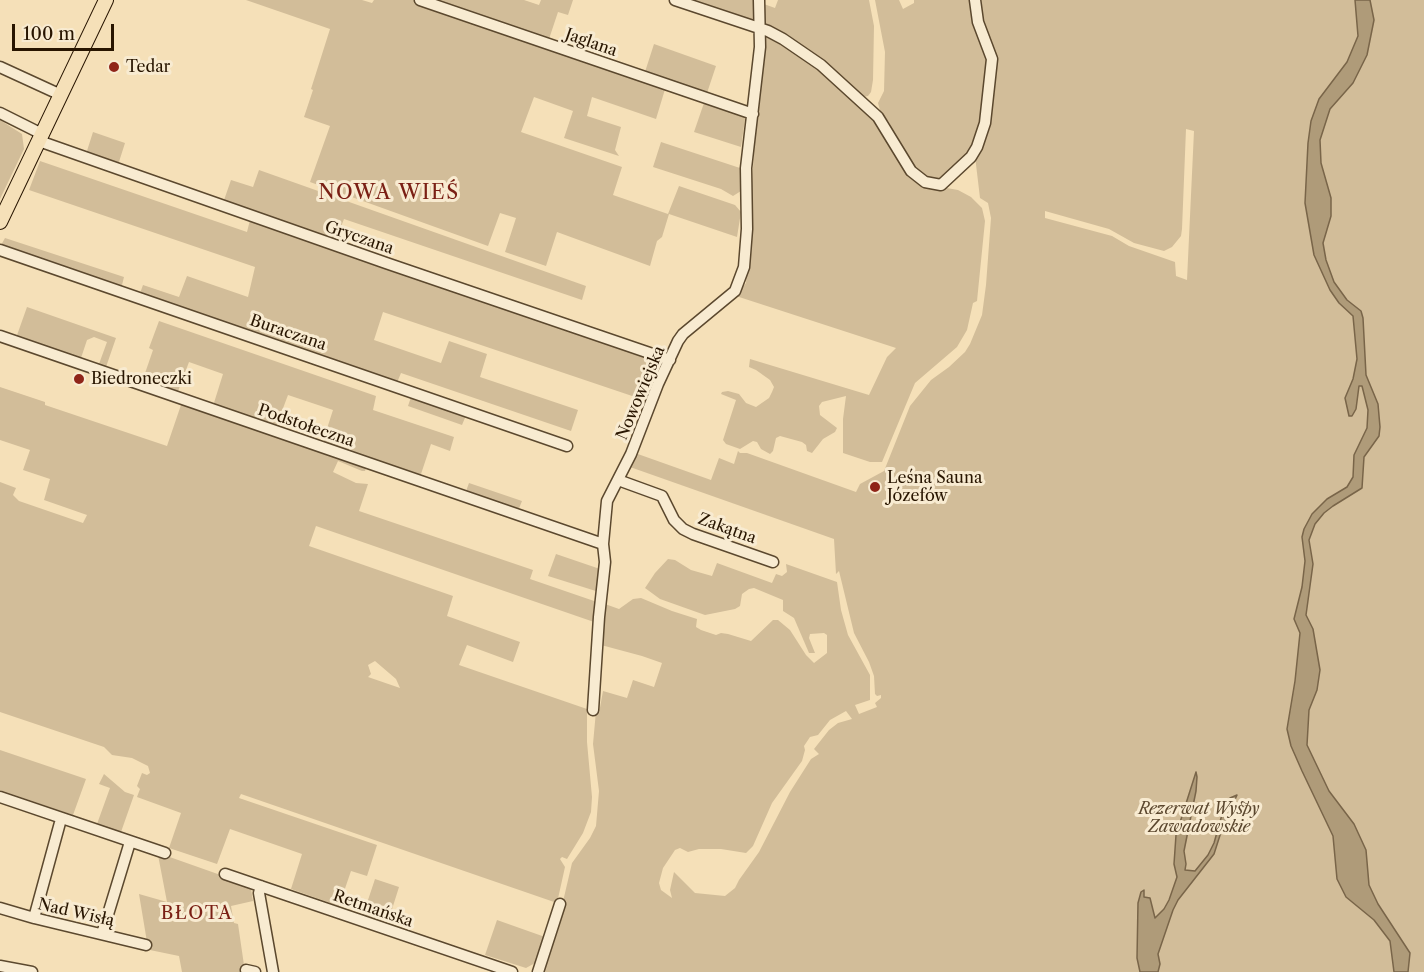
<!DOCTYPE html>
<meta charset="utf-8">
<style>
body{margin:0}
#map{position:relative;width:1424px;height:972px;overflow:hidden;background:#f5e0b8;font-family:"Libre Caslon Text",serif}
canvas{display:block}
.scale{position:absolute;left:12px;top:24px;width:102px;height:27px;box-sizing:border-box;border:3px solid #281500;border-top:0;padding-left:8px;font-size:18px;line-height:21px;white-space:nowrap;color:#281500;-webkit-text-stroke:4px #f8ebd1;paint-order:stroke}
</style>
<div id="map">
<canvas width="1424" height="972"></canvas>
<div class="scale">100 m</div>
</div>
<script>
const c = document.querySelector('canvas').getContext('2d');
c.lineJoin = 'round';
function fill(path, color) { c.fillStyle = color; c.fill(path, 'evenodd'); }
const poly = rows => new Path2D(rows.map(r => 'M' + r).join(''));
function strokePath(path, color, width, dash) { c.strokeStyle = color; c.lineWidth = width; c.lineCap = dash ? 'butt' : 'round'; c.setLineDash(dash || []); c.stroke(path); }
function drawText(font, color, halo, rows, align = 'center') {
  c.font = font + ' "Libre Caslon Text",serif'; c.lineWidth = 6; c.setLineDash([]); c.textBaseline = 'middle'; c.strokeStyle = halo; c.fillStyle = color; for (const [text, x, y, turn = 0] of rows) {
    c.save(); c.translate(x, y); c.rotate((+turn || 0) * Math.PI / 180); c.textAlign = isNaN(turn) ? turn : align; if (halo) c.strokeText(text, 0, 0); c.fillText(text, 0, 0); c.restore();
  }
}
fill(poly([
 [246,0,362,0,372,3,374,0,415,0,666,86,656,119,592,97,587,116,621,127,615,150,619,156,564,138,573,111,534,97,521,132,622,167,613,195,668,214,679,186,735,205,741,212,737,237,669,214,662,237,657,241,650,266,557,232,546,266,505,252,516,218,500,213,488,246,310,182,330,126,304,117,313,90,311,89,330,29],
 [425,0,524,0,539,5,541,0,573,0,568,15,558,12,548,42],
 [683,0,755,0,754,24],
 [778,0,869,0,874,26,873,80,871,92,868,96,863,97,761,25,761,3,775,8],
 [875,0,899,0,903,9,914,3,914,0,971,0,973,21,984,42,989,59,985,109,974,149,941,179,930,179,918,171,900,147,889,122,881,114,878,103,884,91,885,52],
 [979,0,1424,0,1424,972,543,972,558,923,572,863,590,838,596,826,599,791,593,744,596,711,599,713,603,691,627,698,633,680,654,687,662,663,642,656,601,645,605,604,619,609,633,599,641,598,672,611,697,619,696,627,701,630,716,635,721,633,728,634,751,641,773,620,778,620,790,630,806,655,814,663,827,653,827,635,824,633,810,634,809,638,815,653,809,653,794,618,783,611,783,600,754,588,749,589,742,594,740,606,735,609,705,615,660,599,645,588,655,573,668,559,675,560,691,570,712,576,717,563,772,583,776,574,782,576,787,572,786,564,837,582,841,610,848,635,870,675,870,700,855,705,859,714,877,707,875,703,881,698,881,695,877,696,875,694,874,676,869,662,854,633,839,571,836,574,834,539,630,467,635,453,711,480,719,458,734,464,738,451,740,453,747,453,856,492,860,484,884,471,910,406,931,380,949,367,965,352,970,344,982,315,986,285,991,218,988,203,980,198,975,156,992,100,996,69,994,52,981,20],
 [1186,129,1194,131,1187,280,1176,276,1175,262,1129,246,1112,236,1045,218,1045,211,1109,229,1134,243,1164,251,1172,247,1181,236,1182,229],
 [846,711,852,719,838,723,829,730,814,749,819,754,811,759,790,792,759,852,739,880,735,888,725,896,695,893,674,872,670,890,672,898,661,890,659,883,663,868,675,850,680,848,688,852,699,849,721,849,746,853,753,846,772,803,802,761,805,750,804,746,810,737,818,735,830,720],
 [762,32,822,69,880,123,894,154,941,187,958,190,971,197,982,208,985,221,977,301,973,303,967,330,957,347,915,383,882,462,870,462,843,453,843,419,846,396,822,402,819,406,820,415,837,428,835,432,823,439,812,453,807,451,806,445,802,442,780,436,776,438,773,451,770,454,761,449,757,442,753,441,740,449,726,444,723,440,736,400,721,394,722,392,728,391,739,394,746,403,756,407,769,398,772,392,774,387,770,380,756,370,749,367,750,359,869,395,887,357,896,348,736,296,746,283,756,118,761,86],
 [654,44,716,66,706,96,644,75],
 [705,100,742,113,745,119,741,147,694,132],
 [0,120,22,134,24,149,0,199],
 [93,132,125,143,118,165,86,154],
 [661,142,743,169,741,191,733,196,721,189,653,167],
 [40,161,247,232,250,220,663,360,647,401,383,312,374,340,441,363,449,341,487,354,480,377,578,410,571,431,401,373,396,385,139,296,143,285,179,297,187,276,248,297,255,267,29,190],
 [259,170,586,286,582,300,344,219,335,242,223,203,231,180,253,187],
 [5,238,124,277,121,289,0,247],
 [27,307,116,338,106,367,99,364,107,342,94,337,87,340,81,358,68,354,67,356,16,338],
 [159,321,376,396,373,410,454,437,450,451,431,444,420,477,322,444,333,410,288,395,276,427,213,406,223,374,189,362,177,394,142,382,153,350,149,348],
 [0,387,45,402,45,405,167,446,182,402,367,466,365,471,362,471,338,461,333,472,356,483,368,484,359,511,533,570,530,579,597,602,594,622,316,526,309,546,453,596,447,616,520,642,513,662,467,645,459,665,587,709,587,742,592,797,591,812,583,833,567,859,562,857,560,859,565,867,557,903,241,794,239,798,377,845,367,876,351,871,339,906,291,889,302,854,230,829,217,864,169,848,181,813,137,797,140,789,137,786,142,773,147,775,150,773,148,766,132,758,112,755,104,747,0,712,0,482,16,488,13,495,19,501,83,523,87,515,44,500,50,479,23,470,30,450,0,440],
 [375,661,396,679,400,688,368,677,371,674,368,665],
 [412,394,467,413,462,425,408,406],
 [469,483,522,501,518,511,465,494],
 [556,554,600,569,599,592,548,576],
 [0,750,86,779,73,815,0,790],
 [104,774,125,792,134,795,121,832,97,824,110,788,99,784],
 [158,855,164,855,246,884,251,889,253,901,231,906,234,923,238,924,245,972,182,972,179,956,145,949,147,942,139,894,167,902],
 [375,879,399,887,388,922,363,915],
 [497,920,545,937,541,956,535,963,526,968,485,955]
]), '#d2bd99');
const water = poly([
 [1355,0,1370,0,1374,20,1367,55,1353,83,1330,109,1320,140,1321,163,1331,198,1331,216,1323,243,1326,260,1334,282,1347,300,1361,311,1363,318,1366,375,1378,404,1380,427,1379,436,1364,457,1362,488,1333,506,1324,513,1315,524,1309,540,1313,564,1306,615,1313,629,1320,670,1317,690,1309,710,1307,745,1329,791,1354,824,1366,850,1369,885,1378,904,1410,953,1408,972,1394,972,1390,941,1374,920,1346,897,1337,879,1333,836,1302,771,1291,746,1287,729,1295,681,1300,633,1294,619,1302,587,1305,561,1302,537,1304,529,1312,514,1327,499,1347,487,1353,477,1354,455,1367,428,1368,410,1362,386,1359,386,1356,409,1352,416,1349,416,1345,398,1353,379,1357,359,1353,316,1339,303,1330,290,1314,255,1305,203,1308,143,1311,121,1319,99,1347,62,1358,36,1355,0],
 [1196,772,1197,777,1196,791,1184,851,1186,864,1185,870,1195,871,1208,855,1214,843,1225,804,1230,798,1237,795,1222,829,1214,854,1178,900,1173,910,1158,954,1160,964,1158,972,1140,972,1137,958,1138,903,1141,892,1144,890,1144,897,1150,898,1155,918,1164,909,1169,900,1177,877,1174,864,1176,835,1196,772]
]);
fill(water, '#af9b79');
strokePath(water, '#796549', 1.5);
const minor = poly([
 [420,0,753,114],
 [675,0,768,31,783,39,821,65,878,117,911,171,925,182,941,185,971,157,977,147,985,123,992,59,978,22,975,0],
 [0,67,61,95],
 [0,113,42,134],
 [39,141,386,263,670,360],
 [0,250,567,446],
 [0,336,603,544],
 [618,480,662,496,674,520,683,529,693,534,773,562],
 [593,710,599,617,605,562,603,544,607,501,631,454,658,384,678,341,683,334,735,291,744,267,747,229,746,168,760,47,759,0],
 [0,797,165,853],
 [225,874,512,972],
 [261,886,259,893,273,972],
 [0,908,34,918,146,945],
 [34,918,61,819],
 [102,934,130,842],
 [0,966,32,972],
 [246,970,255,972],
 [538,972,560,904]
]);
const major = poly([
 [0,222,106,0]
]);
strokePath(minor, '#5b482e', 13);
strokePath(major, '#281500', 16);
strokePath(minor, '#f8ebd1', 10);
strokePath(major, '#f5e0b8', 14);
for (const [x, y, r, color] of [
 [114,67,6,"#8f2418"],
 [79,379,6,"#8f2418"],
 [875,487,6,"#8f2418"]
]) { const dot = new Path2D(); dot.arc(x, y, r, 0, 2 * Math.PI); c.fillStyle = color; c.fill(dot); strokePath(dot, '#f8ebd1', 2); }
drawText('16px', '#281500', '#f8ebd1', [
 ["Jaglana",591,43,19],
 ["Gryczana",359,238,19],
 ["Buraczana",288,333,19],
 ["Nowowiejska",641,393,-67],
 ["Podstołeczna",306,426,19],
 ["Zakątna",727,529,20],
 ["Retmańska",373,909,19],
 ["Nad Wisłą",76,913,13]
]);
drawText('16px', '#281500', '#f8ebd1', [
 ["Tedar",126,67],
 ["Biedroneczki",91,379],
 ["Leśna Sauna",887,478],
 ["Józefów",887,496]
], 'left');
drawText('italic 16px', '#5b472e', '#f8ebd1', [
 ["Rezerwat Wyspy",1199,809],
 ["Zawadowskie",1199,827]
]);
c.letterSpacing = '1.5px';
drawText('18px', '#7a1f14', '#f8ebd1', [
 ["BŁOTA",197,914]
]);
c.letterSpacing = '0px';
c.letterSpacing = '1.5px';
drawText('20px', '#7a1f14', '#f8ebd1', [
 ["NOWA WIEŚ",389,193]
]);
c.letterSpacing = '0px';
</script>
